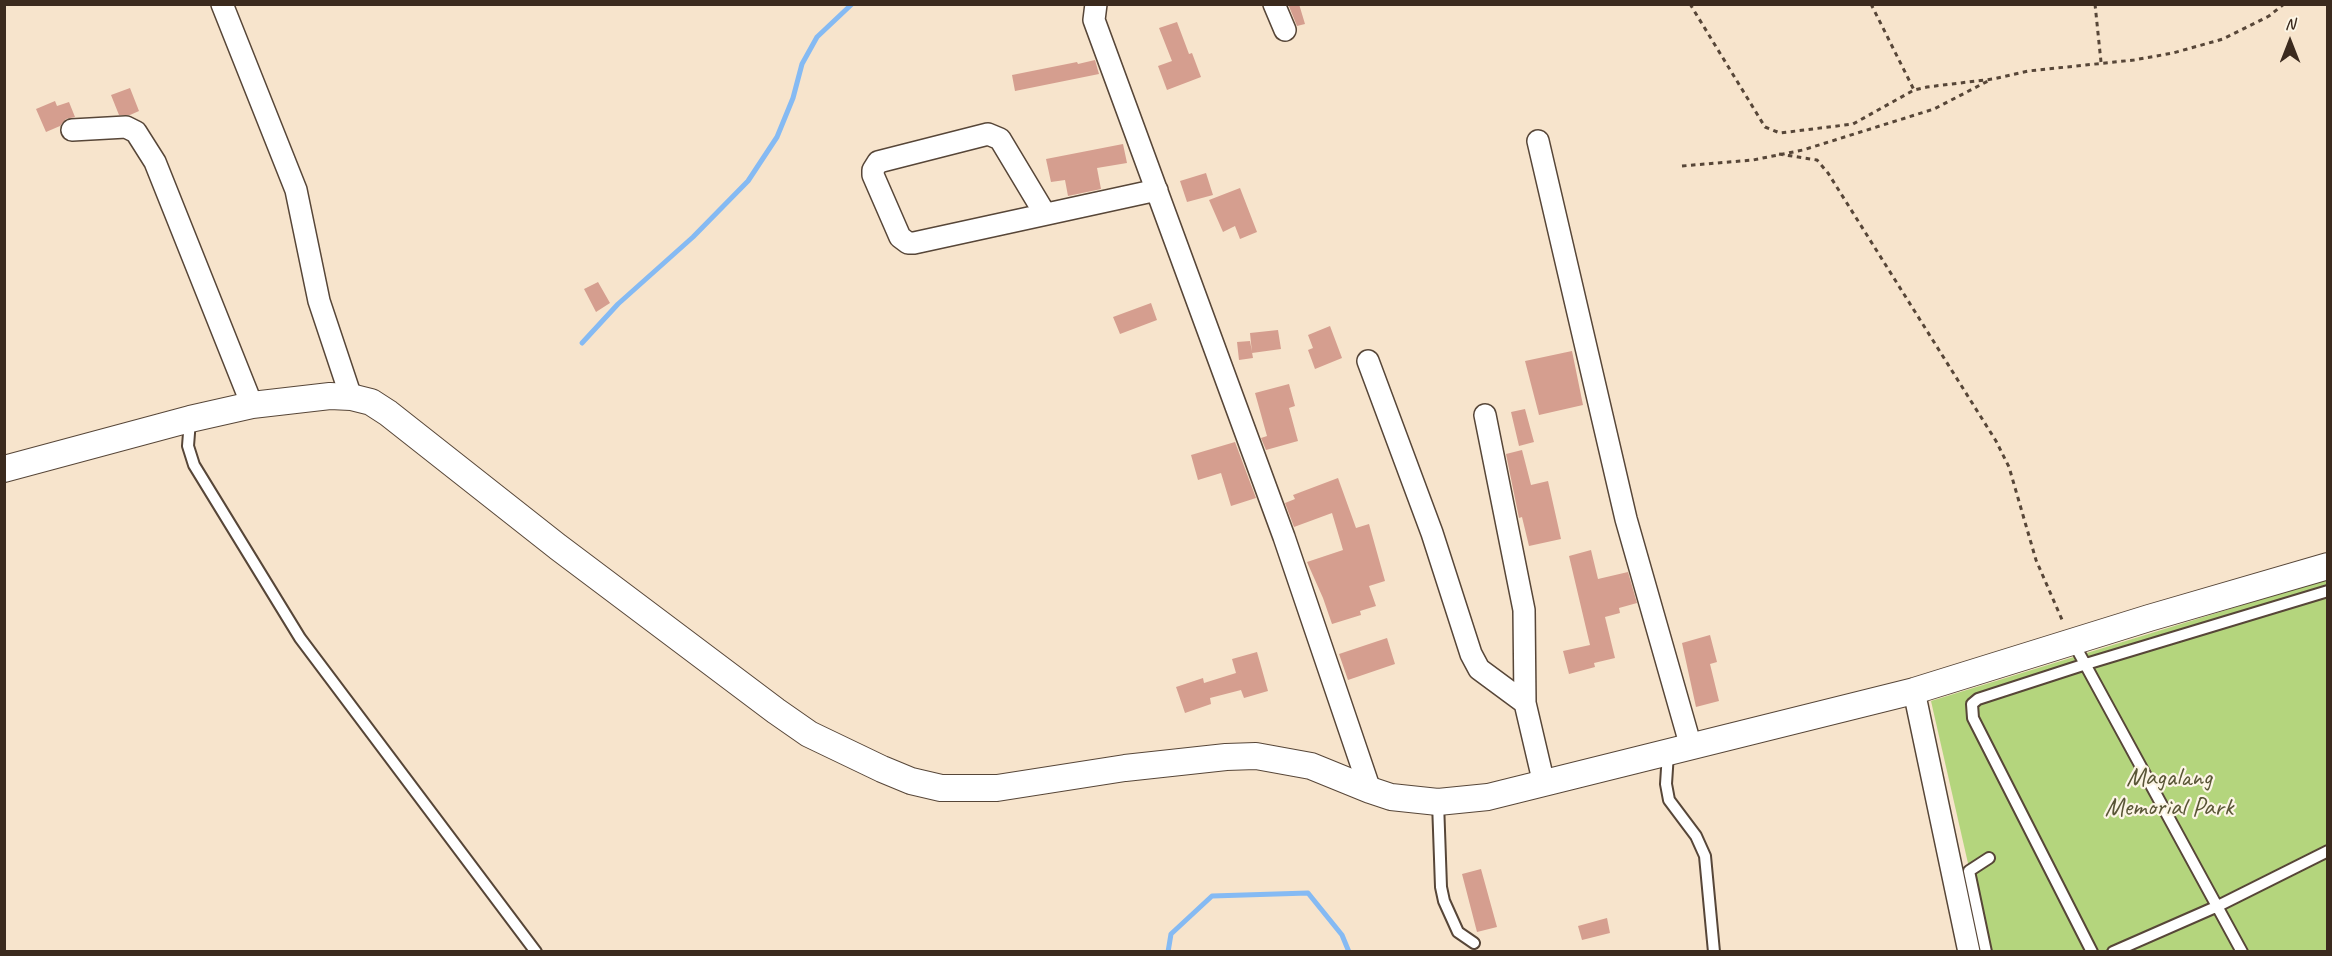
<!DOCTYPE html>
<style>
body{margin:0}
#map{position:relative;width:2332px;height:956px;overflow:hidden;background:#f7e4cc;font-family:Caveat,sans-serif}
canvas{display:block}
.frame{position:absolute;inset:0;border:6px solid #3b2a1e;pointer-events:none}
.north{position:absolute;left:2260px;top:12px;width:60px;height:60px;-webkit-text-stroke:4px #fcf5e5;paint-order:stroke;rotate:0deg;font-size:16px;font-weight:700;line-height:24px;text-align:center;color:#3b2a1e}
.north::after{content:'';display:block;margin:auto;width:21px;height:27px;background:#3b2a1e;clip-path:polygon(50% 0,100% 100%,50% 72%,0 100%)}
</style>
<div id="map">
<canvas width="2332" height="956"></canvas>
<div class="frame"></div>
<div class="north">N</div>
</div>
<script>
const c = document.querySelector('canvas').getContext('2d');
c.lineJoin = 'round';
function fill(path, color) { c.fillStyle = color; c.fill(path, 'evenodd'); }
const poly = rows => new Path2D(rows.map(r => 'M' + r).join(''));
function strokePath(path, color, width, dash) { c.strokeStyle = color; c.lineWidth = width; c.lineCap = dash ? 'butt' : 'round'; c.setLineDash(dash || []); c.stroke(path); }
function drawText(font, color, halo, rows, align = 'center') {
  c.font = font + ' Caveat,sans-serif'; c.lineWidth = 4.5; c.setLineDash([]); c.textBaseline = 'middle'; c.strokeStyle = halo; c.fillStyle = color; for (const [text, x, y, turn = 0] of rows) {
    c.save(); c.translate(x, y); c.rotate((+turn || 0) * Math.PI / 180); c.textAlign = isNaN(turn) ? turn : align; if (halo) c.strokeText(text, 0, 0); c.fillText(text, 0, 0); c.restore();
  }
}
fill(poly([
 [2327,579,2327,951,1988,951,1931,701]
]), '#b4d57d');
strokePath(poly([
 [582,343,618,304,693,237,748,181,777,137,793,98,802,64,817,37,852,4],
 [1168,952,1171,934,1212,896,1308,893,1342,935,1349,952]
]), '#85baf3', 5);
fill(poly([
 [1288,4,1299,4,1305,24,1297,26],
 [1177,22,1189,54,1192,53,1201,77,1167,90,1158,66,1172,61,1159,28],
 [1095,60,1099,74,1015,91,1012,75,1077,62,1078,64],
 [130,88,139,111,130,115,119,115,111,95],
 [55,101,57,106,69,102,75,117,66,119,60,126,46,132,36,109],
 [1123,144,1127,163,1097,168,1101,189,1068,196,1065,180,1051,182,1046,159],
 [1206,173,1213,195,1187,202,1180,181],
 [1240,188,1257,232,1240,239,1235,226,1223,232,1209,200],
 [598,282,610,303,596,312,584,289],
 [1151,303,1157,320,1120,334,1113,317],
 [1330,326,1342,358,1315,369,1308,350,1313,348,1308,335],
 [1278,330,1281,349,1252,353,1250,333],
 [1250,341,1253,358,1239,360,1237,342],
 [1572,351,1583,405,1539,415,1525,361],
 [1289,384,1295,406,1289,408,1298,441,1266,450,1261,438,1267,436,1255,393],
 [1525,409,1534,442,1519,446,1511,412],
 [1235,442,1256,498,1231,506,1221,473,1198,480,1191,455],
 [1522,450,1531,485,1548,481,1561,539,1529,546,1522,517,1519,518,1506,454],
 [1338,478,1356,528,1369,524,1385,581,1369,586,1376,606,1360,611,1361,615,1332,624,1323,598,1307,562,1343,550,1332,513,1294,527,1285,503,1295,499,1293,495],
 [1591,550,1598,579,1628,572,1637,603,1619,608,1620,613,1605,617,1615,658,1594,663,1595,667,1569,674,1563,651,1590,645,1569,556],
 [1710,635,1717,662,1710,664,1719,701,1696,707,1682,643],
 [1387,638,1395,664,1348,680,1339,654],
 [1257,652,1268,691,1244,698,1241,690,1210,698,1211,704,1185,713,1176,687,1203,678,1204,683,1236,673,1232,659],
 [1481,869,1497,927,1477,932,1462,874],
 [1607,918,1610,933,1582,940,1578,926]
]), '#d59e8f');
const service = poly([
 [190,420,188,446,194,465,300,638,536,952],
 [2073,642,2242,952],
 [1668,753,1666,784,1669,800,1696,836,1705,856,1714,952],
 [1438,802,1441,887,1444,901,1458,932,1474,943],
 [1986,952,1969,871,1989,858],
 [2092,952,1973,718,1972,704,1978,699,2086,664,2328,591],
 [2113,952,2218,906,2328,851]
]);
const minor = poly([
 [222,4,296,190,319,301,351,397],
 [1096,4,1094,20,1284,537,1370,790],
 [1274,4,1285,30],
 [72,130,126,127,136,132,155,162,252,405],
 [1538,141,1626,519,1691,747],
 [1045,214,1000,139,988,134,878,162,873,170,873,175,900,237,908,243,914,243,1157,190],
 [1368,361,1432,533,1471,654,1479,669,1525,703],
 [1485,415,1524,610,1525,703,1544,784],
 [1914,691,1969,952]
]);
const tertiary = poly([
 [4,469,190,419,252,405,330,396,351,397,371,402,388,413,558,547,776,711,809,734,882,769,911,781,941,788,997,788,1125,768,1226,757,1256,756,1311,766,1370,790,1391,797,1438,802,1488,797,1914,691,2149,618,2328,566]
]);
strokePath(service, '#574638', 14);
strokePath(minor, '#574638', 24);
strokePath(tertiary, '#574638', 28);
strokePath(poly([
 [1690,4,1765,127,1780,133,1853,124,1914,90,1927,87,1993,79,2028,71,2134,60,2173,53,2223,39,2269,16,2284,4],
 [1871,4,1914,90],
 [2095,4,2101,62],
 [1779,154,1817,160,1828,173,1996,441,2009,467,2036,560,2063,622],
 [1682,166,1753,160,1803,150,1934,109,1988,81]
]), '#574638', 3, [4.5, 4.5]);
strokePath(service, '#fff', 10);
strokePath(minor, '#fff', 21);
strokePath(tertiary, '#fff', 26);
drawText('26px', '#595536', '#fcf5e5', [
 ["Magalang",2169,778],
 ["Memorial Park",2169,808]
]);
</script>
